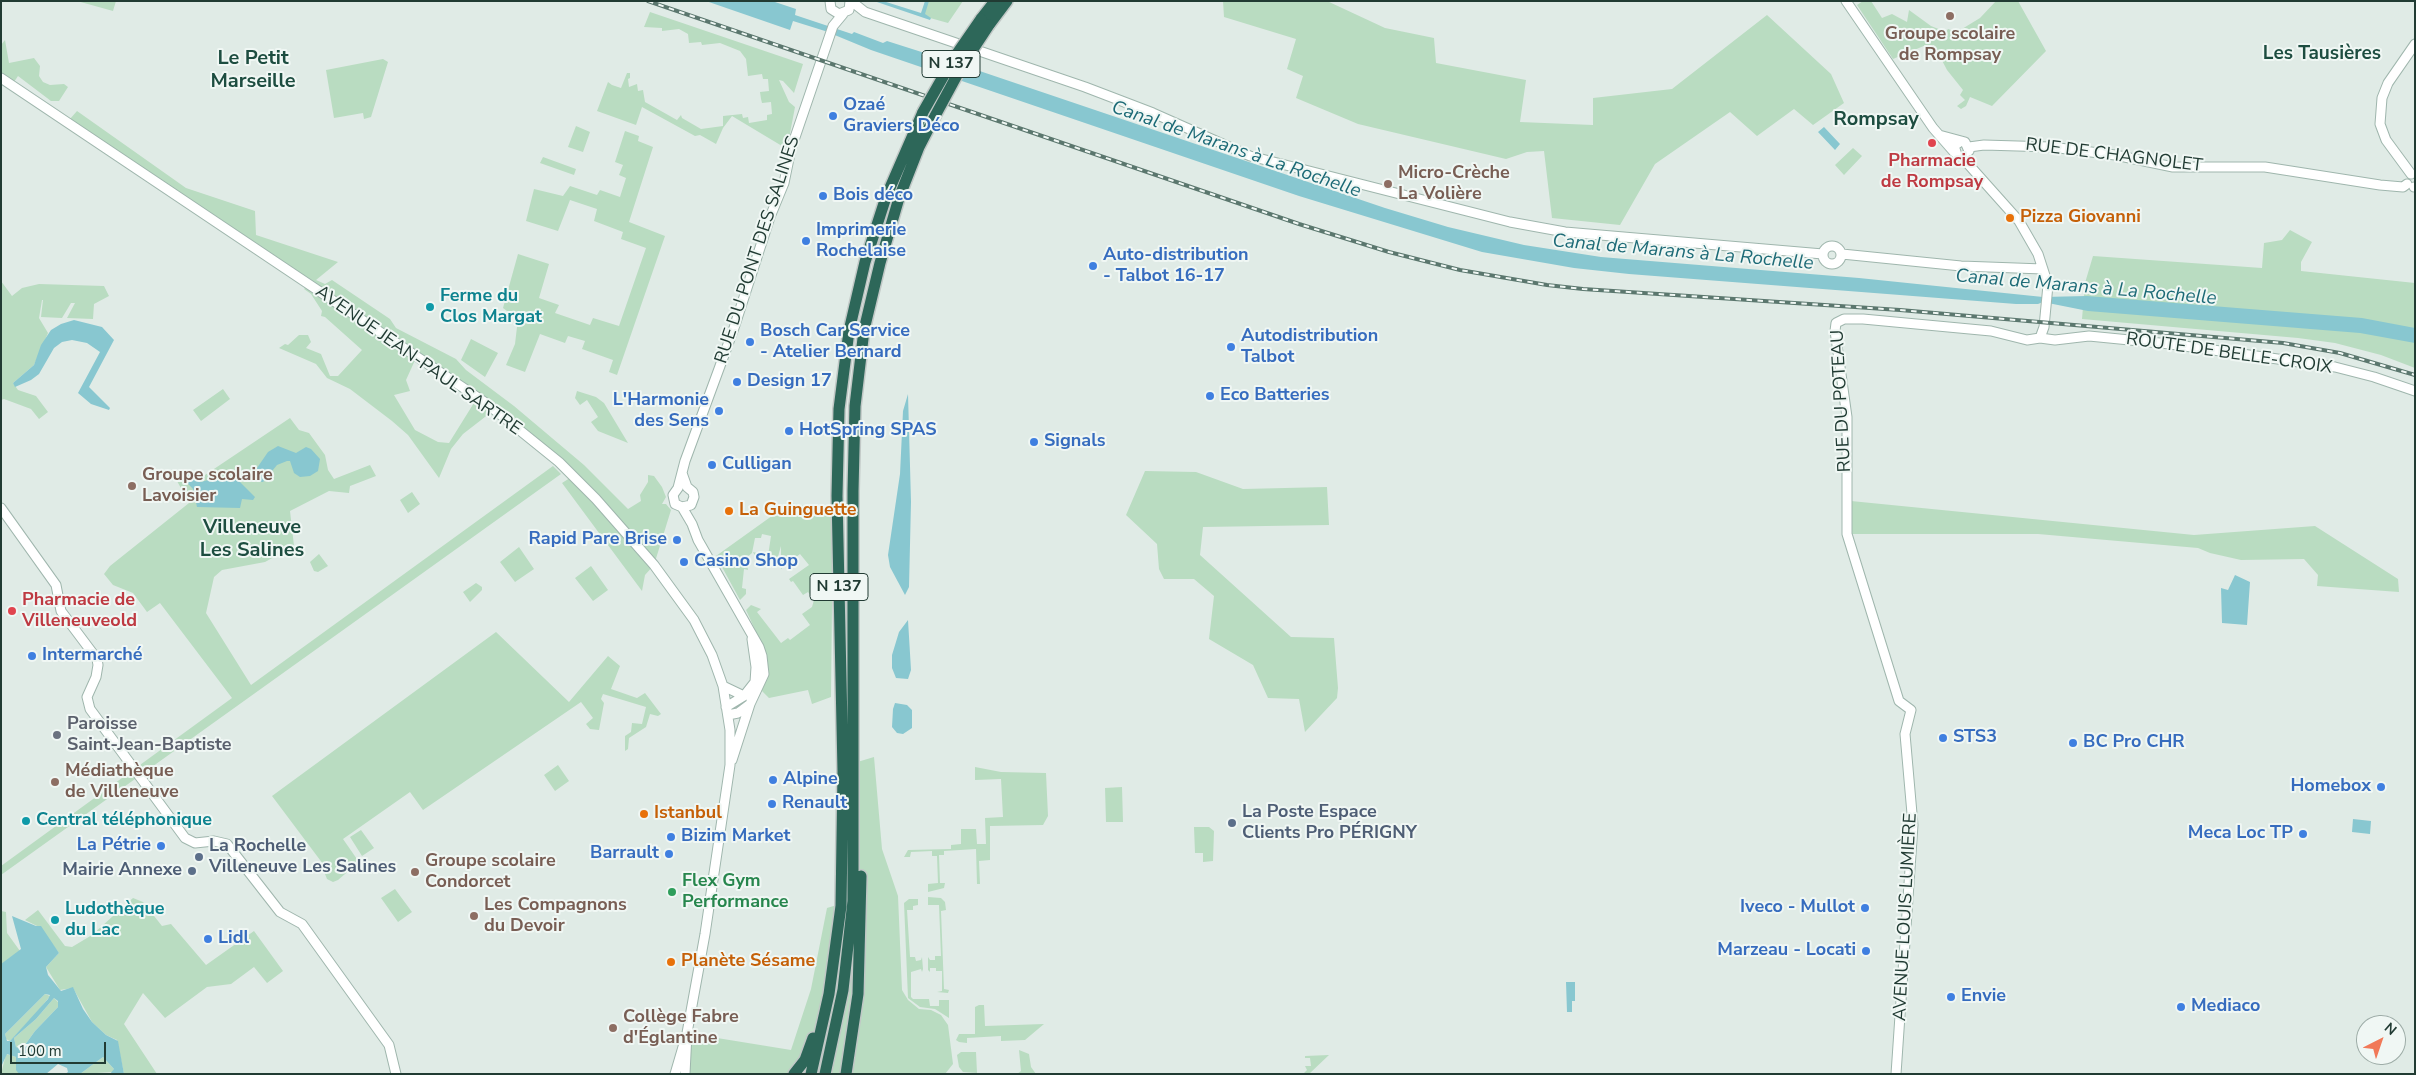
<!DOCTYPE html>
<meta charset="utf-8">
<style>
body{margin:0}
#map{position:relative;width:2416px;height:1075px;overflow:hidden;background:#e0ebe6;font-family:"Nunito Sans",sans-serif}
canvas{display:block}
.frame{position:absolute;inset:0;border:2px solid #213b33;pointer-events:none}
.north{position:absolute;left:2356px;top:1015px;width:50px;height:50px;box-sizing:border-box;background:#f0f7f4;border:1px solid #9daca7;border-radius:50%;rotate:41deg;font-size:14px;font-weight:700;line-height:20px;text-align:center;color:#213b33}
.north::after{content:'';display:block;margin:auto;width:18px;height:22px;background:#f17958;clip-path:polygon(50% 0,100% 100%,50% 72%,0 100%)}
.scale{position:absolute;left:10px;top:1042px;width:96px;height:22px;box-sizing:border-box;border:2px solid #213b33;border-top:0;padding-left:6px;font-size:15px;line-height:18px;white-space:nowrap;color:#213b33;-webkit-text-stroke:4px #f0f7f4;paint-order:stroke}
</style>
<div id="map">
<canvas width="2416" height="1075"></canvas>
<div class="frame"></div>
<div class="north">N</div>
<div class="scale">100 m</div>
</div>
<script>
const c = document.querySelector('canvas').getContext('2d');
c.lineJoin = 'round';
function fill(path, color) { c.fillStyle = color; c.fill(path, 'evenodd'); }
const poly = rows => new Path2D(rows.map(r => 'M' + r).join(''));
function strokePath(path, color, width, dash) { c.strokeStyle = color; c.lineWidth = width; c.lineCap = dash ? 'butt' : 'round'; c.setLineDash(dash || []); c.stroke(path); }
function drawText(font, color, halo, rows, align = 'center') {
  c.font = font + ' "Nunito Sans",sans-serif'; c.lineWidth = 4; c.setLineDash([]); c.textBaseline = 'middle'; c.strokeStyle = halo; c.fillStyle = color; for (const [text, x, y, turn = 0] of rows) {
    c.save(); c.translate(x, y); c.rotate((+turn || 0) * Math.PI / 180); c.textAlign = isNaN(turn) ? turn : align; if (halo) c.strokeText(text, 0, 0); c.fillText(text, 0, 0); c.restore();
  }
}
fill(poly([
 [77,1,116,1,113,11],
 [928,1,963,1,948,23,923,16],
 [1223,1,1327,1,1385,28,1434,38,1436,63,1526,80,1520,122,1593,125,1593,98,1672,89,1767,15,1831,74,1844,103,1813,125,1794,109,1757,136,1730,112,1655,164,1620,225,1552,218,1544,151,1527,152,1506,159,1358,124,1296,98,1303,76,1287,69,1296,39,1224,17],
 [1863,1,1871,1,1882,18,1892,14,1907,22,1909,10,1931,26,1946,32,1948,29,1957,32,1980,18,1996,1,2018,1,2046,51,1992,106,1970,97,1966,106,1961,109,1957,106,1965,100,1960,95,1963,90,1947,70,1934,45,1928,48,1926,45,1893,59,1857,5],
 [650,12,803,64,794,93,783,81,779,80,789,102,795,107,787,149,732,116,723,128,716,144,700,135,695,136,642,107,636,125,597,111,608,82,612,85,621,88,627,73,630,73,630,78,628,79,629,87,637,84,638,91,643,90,645,102,677,120,681,115,682,118,701,129,723,126,723,116,742,114,743,118,748,117,749,123,767,120,767,115,772,114,771,102,762,103,761,99,760,92,769,91,768,79,763,79,762,74,748,76,746,59,740,51,720,43,702,45,701,42,689,43,688,34,679,29,662,31,662,28,644,27],
 [5,40,9,63,34,58,40,66,39,76,43,82,50,85,64,84,68,87,59,101,51,101,18,76,12,85,1,78,1,45],
 [383,59,388,62,371,117,364,119,363,113,334,118,326,70],
 [77,111,186,188,255,211,256,235,338,262,316,280,325,284,332,280,390,319,396,328,456,359,466,370,514,406,584,465,628,509,641,501,640,495,648,482,648,475,654,476,662,487,666,497,662,504,666,504,671,510,654,565,645,575,642,591,562,483,573,476,494,410,463,434,451,449,439,478,408,435,392,421,350,389,327,378,316,364,279,348,285,344,288,345,299,335,308,335,311,342,306,348,321,354,330,376,338,376,362,350,325,317,321,316,322,311,311,294,304,289,308,285,168,189,70,119],
 [416,358,477,398,449,443,438,442,415,430,394,395,410,391,406,380],
 [576,126,590,132,583,152,568,147],
 [625,131,639,136,638,141,653,147,629,222,665,236,617,375,609,372,613,360,582,349,585,341,568,336,565,343,540,334,525,372,506,365,515,344,517,327,511,314,503,308,518,254,549,264,539,298,559,305,555,313,590,325,593,318,619,326,646,248,621,239,623,232,594,221,597,209,570,200,558,231,526,221,534,189,563,196,570,186,597,195,600,190,620,197,626,178,619,175,623,165,615,162],
 [1853,148,1862,156,1844,175,1835,165],
 [543,157,576,169,574,175,540,163],
 [2290,230,2312,242,2301,262,2301,271,2415,283,2415,368,2381,355,2335,343,2298,338,2082,319,2085,283,2093,256,2262,268,2264,243,2282,240],
 [1,281,12,296,22,288,39,284,104,286,109,296,94,304,93,319,67,318,75,303,71,303,62,318,41,317,43,300,42,300,39,318,48,333,34,365,13,383,18,390,36,396,48,412,39,419,31,409,4,399,1,400],
 [471,339,498,353,485,377,461,360],
 [223,389,230,399,201,421,193,410],
 [577,391,596,397,604,403,628,443,598,431,591,422,598,417,587,400,580,405,575,398],
 [290,418,299,430,309,433,325,455,328,470,334,479,370,465,376,476,350,486,349,493,329,491,290,511,294,546,265,562,222,570,214,577,206,613,251,685,553,466,561,474,1,875,1,866,232,698,160,603,147,612,133,593,113,585,104,574,110,566,189,503,177,481,175,473,184,470,193,476,205,475],
 [1145,471,1196,472,1243,489,1327,487,1329,525,1203,527,1200,555,1291,637,1334,638,1338,688,1337,698,1305,732,1299,699,1268,698,1253,665,1209,639,1214,596,1194,579,1164,579,1159,569,1157,544,1126,515],
 [412,492,420,504,408,513,400,500],
 [1851,501,2194,535,2315,526,2398,579,2399,592,2317,586,2318,575,2304,559,2241,560,2210,553,2198,548,2038,534,1851,534],
 [790,503,833,512,831,697,812,704,808,690,769,698,762,691,765,674,763,647,746,610,751,605,761,609,757,612,781,643,788,638,790,640,810,625,802,614,812,607,814,600,808,592,803,595,793,581,791,582,789,579,809,565,800,554,781,569,781,546,776,564,758,562,753,552,768,556,771,536,762,534,761,538,755,538,752,553,746,558,748,570,744,569,742,588,746,589,746,594,740,600,716,556],
 [519,547,534,569,515,582,500,562],
 [319,554,328,566,318,572,314,571,310,562],
 [591,566,608,590,593,601,575,578],
 [476,583,482,587,482,590,470,602,463,592],
 [496,632,569,702,608,656,620,666,611,689,637,698,645,693,661,714,658,716,650,714,646,727,629,738,628,749,625,751,625,736,631,732,632,723,642,724,646,707,603,694,601,699,604,703,599,730,590,729,586,724,593,718,581,702,423,810,410,792,343,839,359,862,338,880,333,882,327,879,325,874,326,868,272,796],
 [874,757,882,849,898,896,902,990,908,1000,919,1009,931,1010,941,1015,948,1025,953,1064,945,1074,685,1074,688,1029,711,1037,791,1050,811,989,827,908,853,900,854,763],
 [558,765,569,781,555,791,544,775],
 [975,767,1001,772,1046,773,1048,816,1043,825,990,826,990,860,979,861,980,884,977,884,976,849,944,851,944,855,939,855,940,883,945,883,944,888,928,892,928,884,938,883,937,856,932,856,932,851,911,852,910,857,904,857,908,850,951,849,951,845,961,844,961,829,976,829,977,844,986,844,985,818,1003,817,1001,779,975,780],
 [1122,787,1123,822,1106,822,1105,788],
 [1194,827,1209,827,1214,831,1213,861,1203,862,1203,853,1195,853],
 [361,830,374,848,362,856,350,837],
 [395,889,412,912,398,922,381,898],
 [928,897,941,898,945,902,946,910,941,911,944,989,949,990,948,993,937,992,942,991,942,971,936,971,936,968,930,968,930,972,928,970,928,957,930,960,935,960,935,956,941,956,939,905,928,905],
 [133,898,143,902,162,926,171,924,206,965,254,931,283,971,267,983,254,967,231,984,207,987,165,1018,143,993,124,1024,157,1074,124,1074,117,1040,106,1035,92,1022,73,988,60,990,46,967,59,953,39,927,25,920,38,910,65,946,72,947,92,935],
 [909,899,918,899,918,905,913,906,913,910,907,910,910,957,915,957,916,961,921,960,922,957,923,969,922,972,921,969,911,972,911,997,913,999,929,999,930,1006,939,1006,939,1000,949,1000,949,1018,935,1009,920,1007,908,998,904,903],
 [1,911,6,912,7,933,20,951,1,965],
 [45,994,50,996,35,1015,10,1041,6,1039,5,1034],
 [54,998,60,1004,58,1007,35,1031,22,1049,16,1047,14,1038,36,1019],
 [979,1005,984,1005,985,1026,1044,1024,1025,1040,1001,1041,1001,1036,967,1038,967,1043,959,1042,956,1040,959,1034,975,1034,975,1007],
 [1019,1050,1029,1054,1031,1067,1036,1074,1017,1074,1021,1071],
 [961,1052,976,1052,977,1073,963,1072,959,1067,957,1055],
 [6,1054,16,1057,19,1074,1,1074],
 [1329,1055,1309,1074,1303,1074,1307,1070,1305,1066,1311,1066,1310,1058,1305,1058,1305,1056],
 [103,1057,114,1069,113,1072,80,1074]
]), '#b9dcc1');
fill(poly([
 [706,1,772,1,796,9,795,15,852,34,854,32,883,43,887,41,953,62,1385,208,1448,227,1524,245,1601,257,1859,278,2043,297,2087,296,2362,318,2415,328,2415,343,2360,333,2088,311,2043,302,2038,304,2016,304,1629,274,1574,268,1482,252,1299,196,871,50,825,31,793,21,790,30],
 [874,1,883,1,921,13,925,1,929,1,925,14,931,18,930,20],
 [1824,127,1840,144,1835,150,1818,132],
 [74,320,102,327,114,340,89,387,110,408,109,410,91,404,78,393,100,352,87,343,72,340,62,342,54,348,39,374,31,380,15,387,13,383,34,365,41,345,51,330,61,324],
 [908,394,911,502,909,587,905,595,890,567,888,555,900,474,903,411],
 [278,446,296,453,306,447,311,449,320,459,318,471,310,476,300,477,294,473,290,461,287,461,277,465,263,482,241,479,240,482,255,497,253,500,242,499,240,508,197,507,193,489,177,472,188,471,201,482,222,476,240,476,257,468,268,452],
 [2235,575,2250,582,2247,625,2222,623,2221,588,2228,590],
 [908,620,911,670,908,679,896,678,892,668,892,655,899,632],
 [895,703,907,705,912,710,912,728,903,734,897,733,892,727,893,709],
 [2353,819,2371,821,2370,834,2352,832],
 [12,916,36,926,41,926,59,953,46,967,48,975,61,991,73,987,83,1009,92,1022,106,1035,118,1041,124,1074,110,1074,114,1069,103,1057,80,1074,65,1074,68,1072,67,1068,58,1064,46,1074,19,1074,16,1070,16,1057,7,1054,1,1067,1,964,21,949],
 [45,994,50,995,48,999,10,1041,7,1041,5,1034],
 [54,998,58,1001,58,1007,35,1031,22,1049,16,1047,14,1038,36,1019],
 [1566,982,1575,982,1575,1001,1572,1001,1572,1012,1567,1012]
]), '#88c7d0');
const secondary = poly([
 [830,1,831,9,839,14,849,10,850,1],
 [851,1,865,12,1085,87,1153,113,1250,156,1510,222,1565,232,1823,254],
 [1846,1,1933,128,1954,152],
 [1,78,486,403,559,462,596,499,654,565,694,620,712,655,723,686,730,730,730,765,705,934,687,1033,685,1074],
 [1939,135,1965,142,1969,151],
 [1969,147,1984,145,2051,147,2115,155,2173,167,2265,167,2380,185,2403,187,2407,184],
 [1957,155,1954,146,1961,141],
 [1964,156,1969,165,2019,221,2038,254,2048,285,2044,327,2040,338],
 [2411,174,2386,140,2380,124,2382,98,2388,83,2415,44],
 [2414,187,2415,187],
 '1823 255a9 9 0 1 1 18 0a9 9 0 1 1-18 0Z',
 [1842,254,1961,266,2043,269],
 [682,507,691,505,694,497,693,492,687,487,682,473],
 [1,508,56,585,61,611,97,659,98,665,96,677,87,697,90,709,185,838,195,843,214,841,227,844,280,912,302,924,389,1045,396,1074],
 [723,686,744,696],
 [726,707,744,696,755,682,756,667,752,639],
 [728,715,738,713,750,704],
 [732,760,750,704,764,674,762,656,759,647,698,540,692,524,682,507,675,504,673,495,678,488,685,461,734,328,770,217,784,183,791,149,833,26,843,14],
 [675,1074,685,1040],
 [1896,1074,1913,825,1905,734,1911,710,1899,701,1847,534,1847,417,1835,331,1836,323,1844,319,1863,319,1991,331,2027,340,2040,338,2055,340,2089,336,2170,344,2335,367,2374,377,2415,391]
]);
const highway = poly([
 [981,19,995,1],
 [989,25,1007,1],
 [794,1074,805,1060,813,1038],
 [811,1074,829,994,841,906,843,771,837,496,839,409,849,331,865,262,886,197,923,112],
 [825,1074,843,990,853,901,853,491,855,406,864,330,880,263,899,198,919,147,935,116],
 [846,1074,858,994,861,876]
]);
strokePath(secondary, '#9fb6ad', 11);
strokePath(highway, '#c1c8c6', 14);
strokePath(secondary, '#fff', 9);
strokePath(highway, '#2d6759', 11);
const rail = poly([
 [648,1,1299,224,1389,252,1460,270,1547,285,1583,289,1900,310,2283,343,2340,353,2415,375]
]);
strokePath(rail, '#5b776e', 4);
strokePath(rail, '#f0f7f4', 2, [5.5]);
const highwayBridge = poly([
 [923,112,952,61,981,19],
 [935,116,962,66,989,25]
]);
strokePath(highwayBridge, '#c1c8c6', 14, []);
strokePath(highwayBridge, '#2d6759', 11);
for (const [x, y, r, color] of [
 [1950,16,5,"#8d6e63"],
 [833,116,5,"#3f7fe0"],
 [1932,143,5,"#e0444e"],
 [1388,184,5,"#8d6e63"],
 [823,196,5,"#3f7fe0"],
 [2010,218,5,"#e8710a"],
 [806,241,5,"#3f7fe0"],
 [1093,266,5,"#3f7fe0"],
 [430,307,5,"#0f9aa8"],
 [750,342,5,"#3f7fe0"],
 [1231,347,5,"#3f7fe0"],
 [737,382,5,"#3f7fe0"],
 [1210,396,5,"#3f7fe0"],
 [719,411,5,"#3f7fe0"],
 [789,431,5,"#3f7fe0"],
 [1034,442,5,"#3f7fe0"],
 [712,465,5,"#3f7fe0"],
 [132,486,5,"#8d6e63"],
 [729,511,5,"#e8710a"],
 [677,540,5,"#3f7fe0"],
 [684,562,5,"#3f7fe0"],
 [12,611,5,"#e0444e"],
 [32,656,5,"#3f7fe0"],
 [57,735,5,"#6b7280"],
 [1943,738,5,"#3f7fe0"],
 [2073,743,5,"#3f7fe0"],
 [773,780,5,"#3f7fe0"],
 [55,782,5,"#8d6e63"],
 [2381,787,5,"#3f7fe0"],
 [772,804,5,"#3f7fe0"],
 [644,814,5,"#e8710a"],
 [26,821,5,"#0f9aa8"],
 [1232,823,5,"#5c6f8a"],
 [2303,834,5,"#3f7fe0"],
 [671,837,5,"#3f7fe0"],
 [161,846,5,"#3f7fe0"],
 [669,854,5,"#3f7fe0"],
 [199,857,5,"#5c6f8a"],
 [192,871,5,"#5c6f8a"],
 [415,872,5,"#8d6e63"],
 [672,892,5,"#2e9e5b"],
 [1865,908,5,"#3f7fe0"],
 [474,916,5,"#8d6e63"],
 [55,920,5,"#0f9aa8"],
 [208,939,5,"#3f7fe0"],
 [1866,951,5,"#3f7fe0"],
 [671,962,5,"#e8710a"],
 [1951,997,5,"#3f7fe0"],
 [2181,1007,5,"#3f7fe0"],
 [613,1028,5,"#8d6e63"]
]) { const dot = new Path2D(); dot.arc(x, y, r, 0, 2 * Math.PI); c.fillStyle = color; c.fill(dot); strokePath(dot, '#f0f7f4', 2); }
for (const [x, y, w] of [
 [951,64,58],
 [839,587,58]
]) { const box = new Path2D(); box.roundRect(x - w / 2, y - 13.5, w, 27, 4); c.fillStyle = '#f0f7f4'; c.fill(box); strokePath(box, '#213b33', 1); }
drawText('bold 16px', '#213b33', null, [
 ["N 137",951,64],
 ["N 137",839,587]
]);
drawText('bold 18px', '#785e54', '#f0f7f4', [
 ["Groupe scolaire",1950,35,"center"],
 ["de Rompsay",1950,56,"center"],
 ["Micro-Crèche",1398,174],
 ["La Volière",1398,195],
 ["Groupe scolaire",142,476],
 ["Lavoisier",142,497],
 ["Médiathèque",65,772],
 ["de Villeneuve",65,793],
 ["Groupe scolaire",425,862],
 ["Condorcet",425,883],
 ["Les Compagnons",484,906],
 ["du Devoir",484,927],
 ["Collège Fabre",623,1018],
 ["d'Églantine",623,1039]
], 'left');
drawText('bold 18px', '#366cbe', '#f0f7f4', [
 ["Ozaé",843,106],
 ["Graviers Déco",843,127],
 ["Bois déco",833,196],
 ["Imprimerie",816,231],
 ["Rochelaise",816,252],
 ["Auto-distribution",1103,256],
 ["- Talbot 16-17",1103,277],
 ["Bosch Car Service",760,332],
 ["- Atelier Bernard",760,353],
 ["Autodistribution",1241,337],
 ["Talbot",1241,358],
 ["Design 17",747,382],
 ["Eco Batteries",1220,396],
 ["L'Harmonie",709,401,"right"],
 ["des Sens",709,422,"right"],
 ["HotSpring SPAS",799,431],
 ["Signals",1044,442],
 ["Culligan",722,465],
 ["Rapid Pare Brise",667,540,"right"],
 ["Casino Shop",694,562],
 ["Intermarché",42,656],
 ["STS3",1953,738],
 ["BC Pro CHR",2083,743],
 ["Alpine",783,780],
 ["Homebox",2371,787,"right"],
 ["Renault",782,804],
 ["Meca Loc TP",2293,834,"right"],
 ["Bizim Market",681,837],
 ["La Pétrie",151,846,"right"],
 ["Barrault",659,854,"right"],
 ["Iveco - Mullot",1855,908,"right"],
 ["Lidl",218,939],
 ["Marzeau - Locati",1856,951,"right"],
 ["Envie",1961,997],
 ["Mediaco",2191,1007]
], 'left');
drawText('18px', '#213b33', '#f0f7f4', [
 ["RUE DE CHAGNOLET",2114,156,7],
 ["RUE DU PONT DES SALINES",758,250,-72],
 ["ROUTE DE BELLE-CROIX",2229,354,8],
 ["AVENUE JEAN-PAUL SARTRE",418,361,35],
 ["RUE DU POTEAU",1842,401,-93],
 ["AVENUE LOUIS LUMIÈRE",1906,917,-87]
]);
drawText('bold 18px', '#be3a42', '#f0f7f4', [
 ["Pharmacie",1932,162],
 ["de Rompsay",1932,183],
 ["Pharmacie de",22,601,"left"],
 ["Villeneuveold",22,622,"left"]
]);
drawText('bold 18px', '#c56008', '#f0f7f4', [
 ["Pizza Giovanni",2020,218],
 ["La Guinguette",739,511],
 ["Istanbul",654,814],
 ["Planète Sésame",681,962]
], 'left');
drawText('bold 18px', '#0d838f', '#f0f7f4', [
 ["Ferme du",440,297],
 ["Clos Margat",440,318],
 ["Central téléphonique",36,821],
 ["Ludothèque",65,910],
 ["du Lac",65,931]
], 'left');
drawText('bold 18px', '#5b616d', '#f0f7f4', [
 ["Paroisse",67,725],
 ["Saint-Jean-Baptiste",67,746]
], 'left');
drawText('bold 18px', '#4e5e75', '#f0f7f4', [
 ["La Poste Espace",1242,813],
 ["Clients Pro PÉRIGNY",1242,834],
 ["La Rochelle",209,847],
 ["Villeneuve Les Salines",209,868],
 ["Mairie Annexe",182,871,"right"]
], 'left');
drawText('bold 18px', '#27864d', '#f0f7f4', [
 ["Flex Gym",682,882],
 ["Performance",682,903]
], 'left');
drawText('bold 19px', '#1d4d40', '#f0f7f4', [
 ["Les Tausières",2322,54]
]);
drawText('italic 19px', '#1c6a76', '#f0f7f4', [
 ["Canal de Marans à La Rochelle",1236,150,19],
 ["Canal de Marans à La Rochelle",1683,253,5],
 ["Canal de Marans à La Rochelle",2086,288,5]
]);
drawText('bold 20px', '#1d4d40', '#f0f7f4', [
 ["Le Petit",253,59],
 ["Marseille",253,82],
 ["Rompsay",1876,120],
 ["Villeneuve",252,528],
 ["Les Salines",252,551]
]);
</script>
